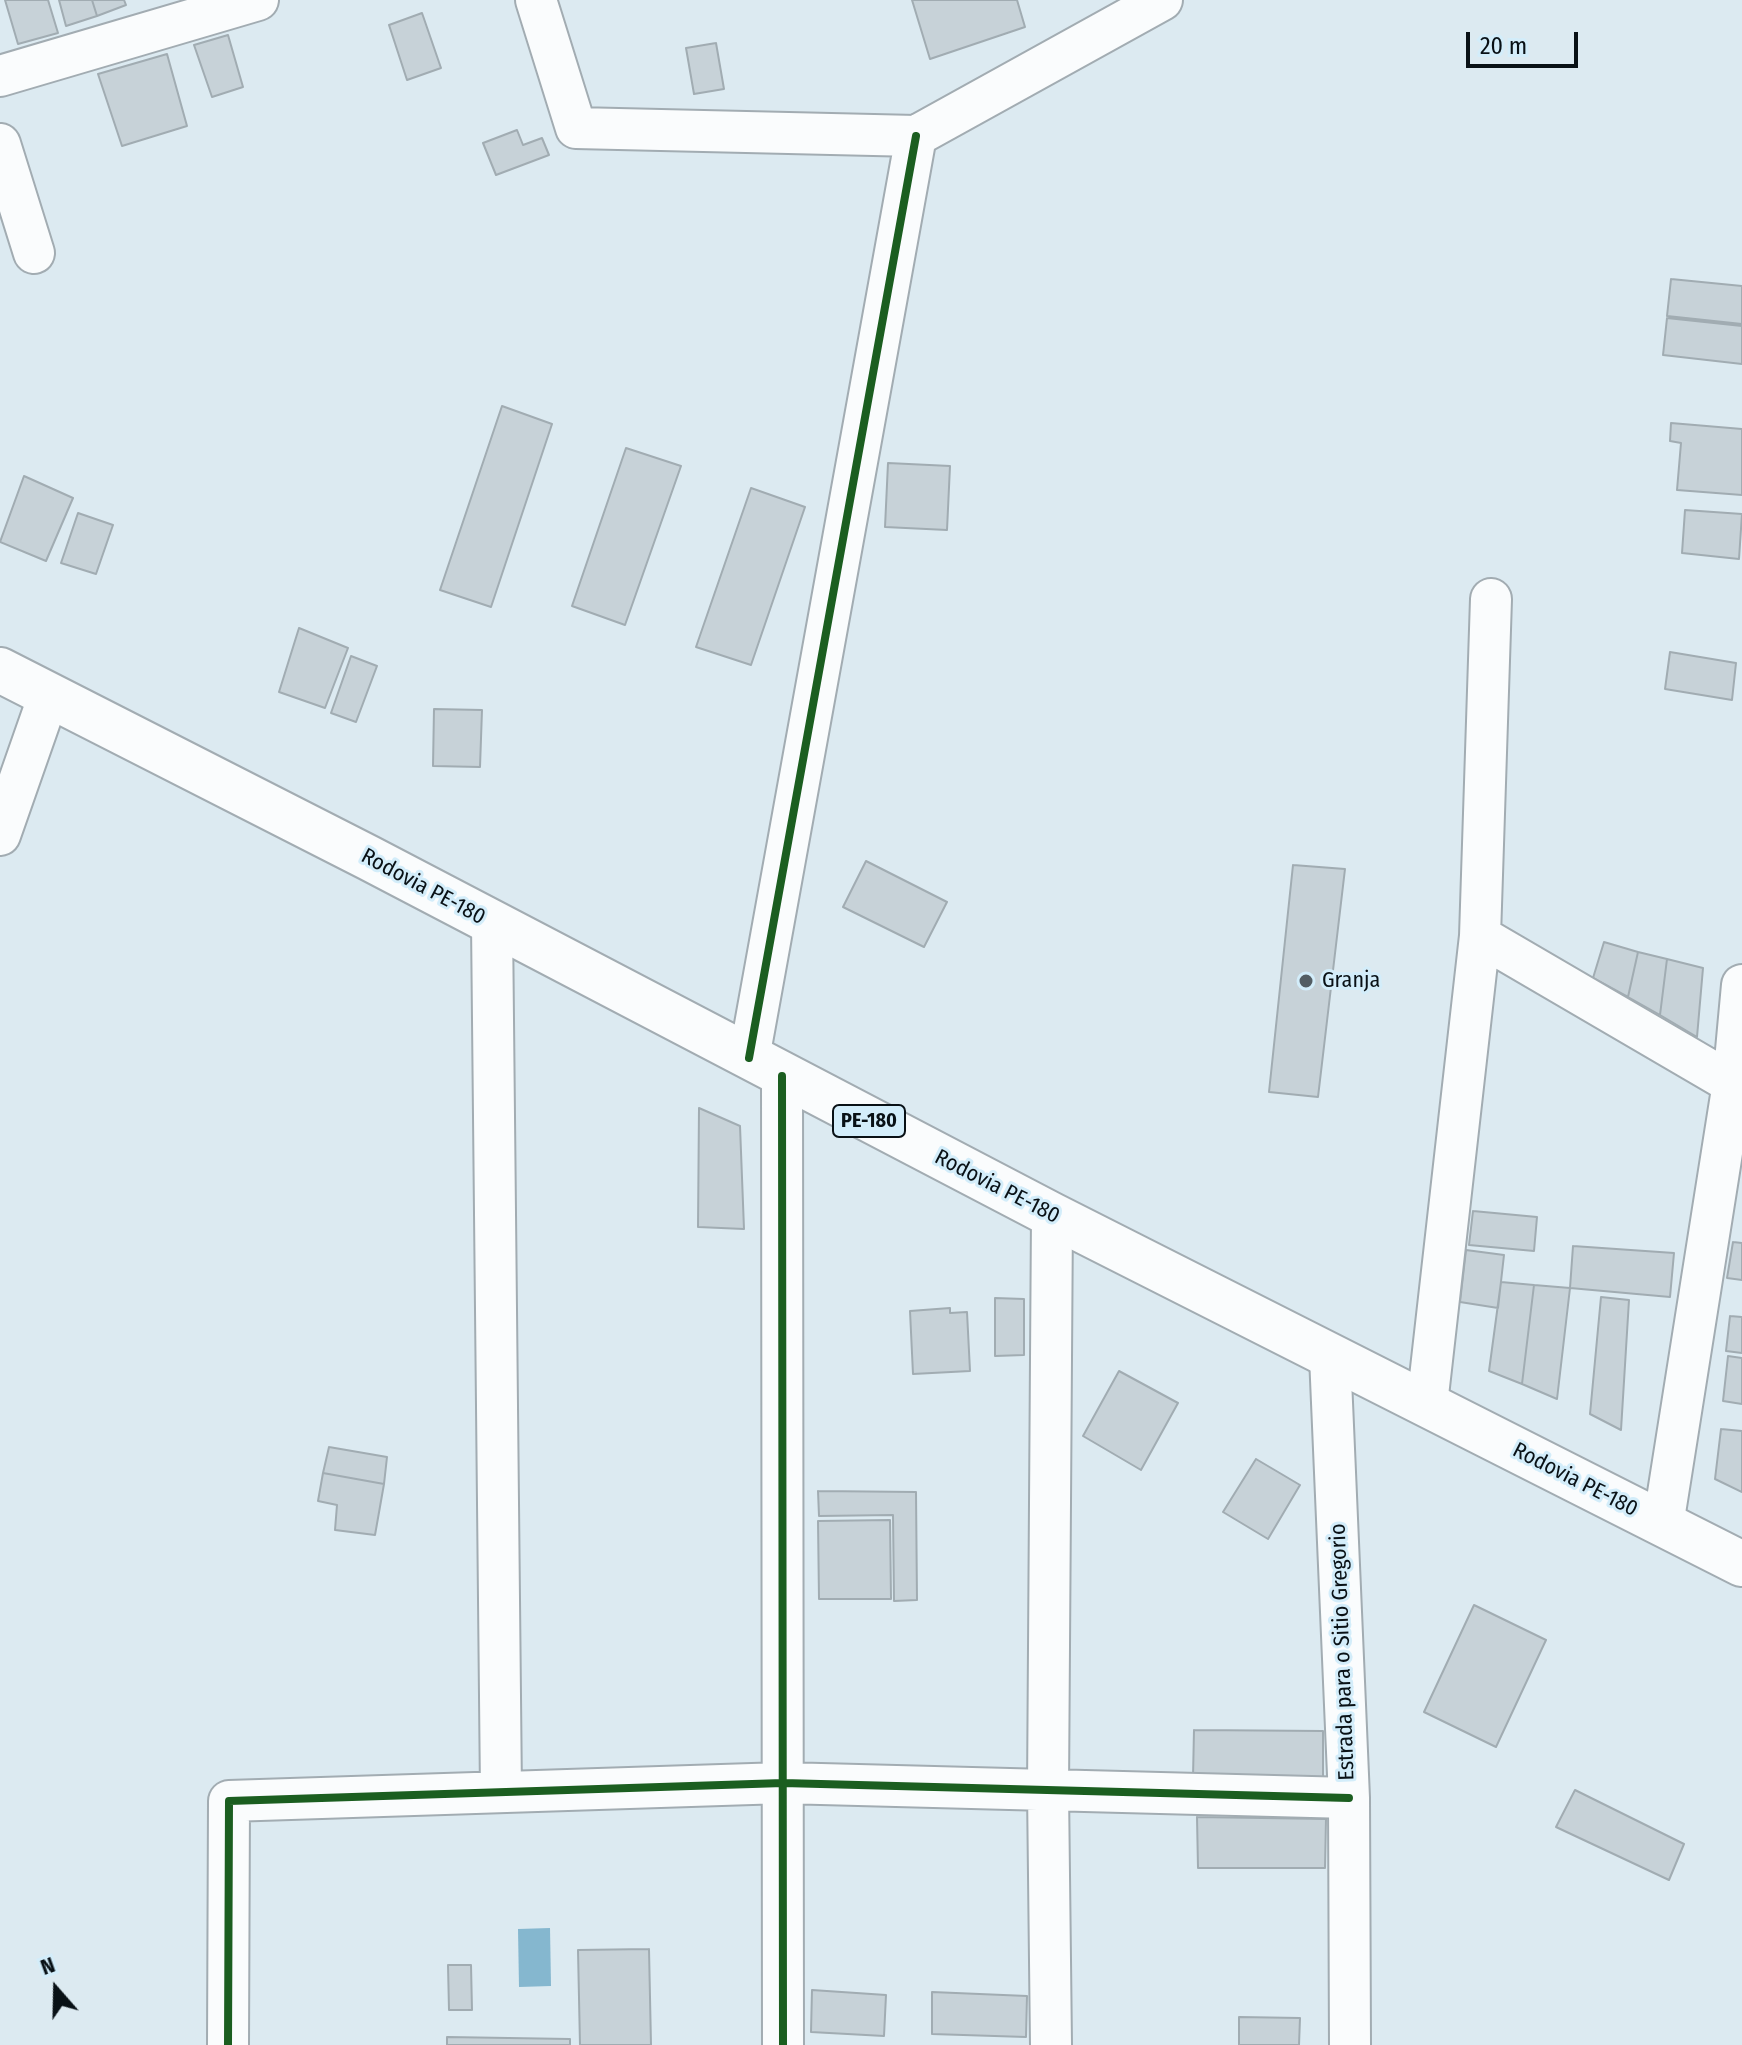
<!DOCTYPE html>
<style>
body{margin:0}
#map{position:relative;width:1742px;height:2045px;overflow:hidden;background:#dceaf1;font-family:"Fira Sans Condensed",sans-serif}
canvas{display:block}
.north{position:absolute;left:16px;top:1949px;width:80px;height:80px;-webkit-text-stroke:6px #d3edfa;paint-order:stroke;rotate:340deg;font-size:22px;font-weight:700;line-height:32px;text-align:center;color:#091116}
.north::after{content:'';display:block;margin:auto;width:28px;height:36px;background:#091116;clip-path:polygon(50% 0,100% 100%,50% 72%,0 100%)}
.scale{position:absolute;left:1466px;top:32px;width:112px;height:36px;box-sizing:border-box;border:4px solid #091116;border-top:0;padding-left:10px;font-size:24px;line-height:28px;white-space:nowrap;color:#091116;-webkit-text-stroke:6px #d3edfa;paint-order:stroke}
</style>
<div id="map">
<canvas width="1742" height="2045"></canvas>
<div class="north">N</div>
<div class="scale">20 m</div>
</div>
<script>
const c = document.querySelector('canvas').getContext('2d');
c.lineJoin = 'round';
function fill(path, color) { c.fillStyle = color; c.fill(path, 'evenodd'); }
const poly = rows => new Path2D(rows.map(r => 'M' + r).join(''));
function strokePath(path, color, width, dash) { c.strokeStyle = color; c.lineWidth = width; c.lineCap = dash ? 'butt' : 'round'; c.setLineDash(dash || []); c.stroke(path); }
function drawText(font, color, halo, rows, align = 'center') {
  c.font = font + ' "Fira Sans Condensed",sans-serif'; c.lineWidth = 6; c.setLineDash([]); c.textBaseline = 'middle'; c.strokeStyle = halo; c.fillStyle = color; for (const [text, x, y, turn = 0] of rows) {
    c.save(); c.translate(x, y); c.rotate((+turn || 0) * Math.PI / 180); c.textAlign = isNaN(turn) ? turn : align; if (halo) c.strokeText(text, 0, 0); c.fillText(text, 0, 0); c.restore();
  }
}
fill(poly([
 [550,1928,551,1986,519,1987,518,1929]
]), '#85b7cf');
const building = poly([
 [5,0,48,0,58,33,18,44,5,0],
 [59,0,92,0,97,16,66,26,59,0],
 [92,0,124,0,126,5,97,16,92,0],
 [912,0,1017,0,1025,27,930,59,912,0],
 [422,13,441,68,407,80,389,25,422,13],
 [228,35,243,87,212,97,194,45,228,35],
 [716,43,724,89,694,94,686,48,716,43],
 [167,54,187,126,122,146,98,74,167,54],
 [517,130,523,145,542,138,549,155,496,175,483,143,517,130],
 [1671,279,1742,286,1742,324,1667,316,1671,279],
 [1667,318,1742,326,1742,364,1663,355,1667,318],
 [502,406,552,424,491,607,440,590,502,406],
 [1671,423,1742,429,1742,495,1677,490,1681,443,1670,441,1671,423],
 [626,448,681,466,625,625,572,606,626,448],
 [888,463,950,466,947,530,885,527,888,463],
 [24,476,73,498,46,561,0,542,24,476],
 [751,488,805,507,751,665,696,647,751,488],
 [1685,510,1742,514,1739,559,1682,553,1685,510],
 [78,513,113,525,96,574,61,563,78,513],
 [299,628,348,648,325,708,279,692,299,628],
 [1670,652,1736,663,1732,700,1665,689,1670,652],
 [351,656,377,666,356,722,331,713,351,656],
 [434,709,482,710,480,767,433,766,434,709],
 [866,861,947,902,924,947,843,907,866,861],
 [1293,865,1345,869,1318,1097,1269,1092,1293,865],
 [1604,942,1638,952,1628,997,1593,978,1604,942],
 [1638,952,1667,959,1660,1015,1628,997,1638,952],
 [1667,959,1703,968,1697,1037,1660,1015,1667,959],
 [699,1108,740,1126,744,1229,698,1227,699,1108],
 [1473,1211,1537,1217,1534,1251,1469,1245,1473,1211],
 [1733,1242,1742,1243,1742,1280,1727,1278,1733,1242],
 [1573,1246,1674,1253,1670,1297,1570,1288,1573,1246],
 [1466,1250,1504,1255,1498,1308,1460,1302,1466,1250],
 [1501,1282,1534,1285,1522,1384,1489,1371,1501,1282],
 [1534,1285,1570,1288,1557,1399,1522,1384,1534,1285],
 [1601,1297,1629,1300,1621,1430,1590,1414,1601,1297],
 [995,1298,1024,1299,1024,1355,995,1356,995,1298],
 [950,1308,950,1313,967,1312,970,1371,913,1374,910,1311,950,1308],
 [1730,1316,1742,1317,1742,1353,1726,1351,1730,1316],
 [1728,1356,1742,1358,1742,1404,1723,1401,1728,1356],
 [1119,1371,1178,1403,1141,1470,1083,1436,1119,1371],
 [1721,1429,1742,1431,1742,1492,1715,1479,1721,1429],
 [329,1447,387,1457,384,1484,323,1473,329,1447],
 [1256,1459,1300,1485,1268,1539,1223,1512,1256,1459],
 [323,1473,384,1484,375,1535,335,1530,337,1505,318,1501,323,1473],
 [818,1491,916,1492,917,1600,894,1601,893,1515,819,1516,818,1491],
 [890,1520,891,1599,819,1599,818,1521,890,1520],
 [1474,1605,1546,1640,1496,1747,1424,1712,1474,1605],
 [1194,1730,1323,1731,1323,1779,1193,1777,1194,1730],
 [1575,1790,1684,1844,1669,1880,1556,1827,1575,1790],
 [1197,1817,1326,1819,1325,1868,1198,1868,1197,1817],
 [649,1949,651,2045,580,2045,578,1950,649,1949],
 [448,1965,471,1965,472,2010,449,2010,448,1965],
 [812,1990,886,1995,884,2036,811,2032,812,1990],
 [932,1992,1027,1996,1026,2037,932,2034,932,1992],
 [1239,2017,1300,2018,1299,2045,1239,2045,1239,2017],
 [447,2037,570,2039,570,2045,447,2045,447,2037]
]);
fill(building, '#c7d2d8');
strokePath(building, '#a1acb2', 2);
const minor = poly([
 [536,0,576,128,916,136,1162,0],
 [0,76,258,0],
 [0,144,34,253],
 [0,835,49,695],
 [492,923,501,1792],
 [1480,936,1742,1089],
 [749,1058,916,136],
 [782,1076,783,2045],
 [1330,1356,1349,1798,1350,2045],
 [1427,1404,1480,936,1491,599],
 [1663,1525,1733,1083,1742,985],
 [228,2045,229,1801,783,1783,1349,1798],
 [1051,2045,1048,1790,1052,1215]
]);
const primary = poly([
 [0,670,369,858,1052,1215,1742,1564]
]);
strokePath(minor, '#a2acb2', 44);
strokePath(primary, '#a2acb2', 48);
strokePath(minor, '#fafcfd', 40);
strokePath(primary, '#fafcfd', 44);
strokePath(poly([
 [749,1058,916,136],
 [782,1076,783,2045],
 [228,2045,229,1801,783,1783,1349,1798]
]), '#1b5e20', 8);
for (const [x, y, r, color] of [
 [1306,981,8,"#535d63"]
]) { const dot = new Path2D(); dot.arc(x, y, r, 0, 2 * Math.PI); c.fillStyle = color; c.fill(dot); strokePath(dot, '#d3edfa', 3); }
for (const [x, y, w] of [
 [869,1121,72]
]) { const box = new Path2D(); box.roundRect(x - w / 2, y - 16, w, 32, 6); c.fillStyle = '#d3edfa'; c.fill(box); strokePath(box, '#091116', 2); }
drawText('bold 20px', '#091116', null, [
 ["PE-180",869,1121]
]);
drawText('22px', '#091116', '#d3edfa', [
 ["Rodovia PE-180",423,887,28],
 ["Rodovia PE-180",997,1187,27],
 ["Rodovia PE-180",1575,1480,27],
 ["Estrada para o Sitio Gregorio",1343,1652,-92]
]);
drawText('22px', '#091116', '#d3edfa', [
 ["Granja",1322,981]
], 'left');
</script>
